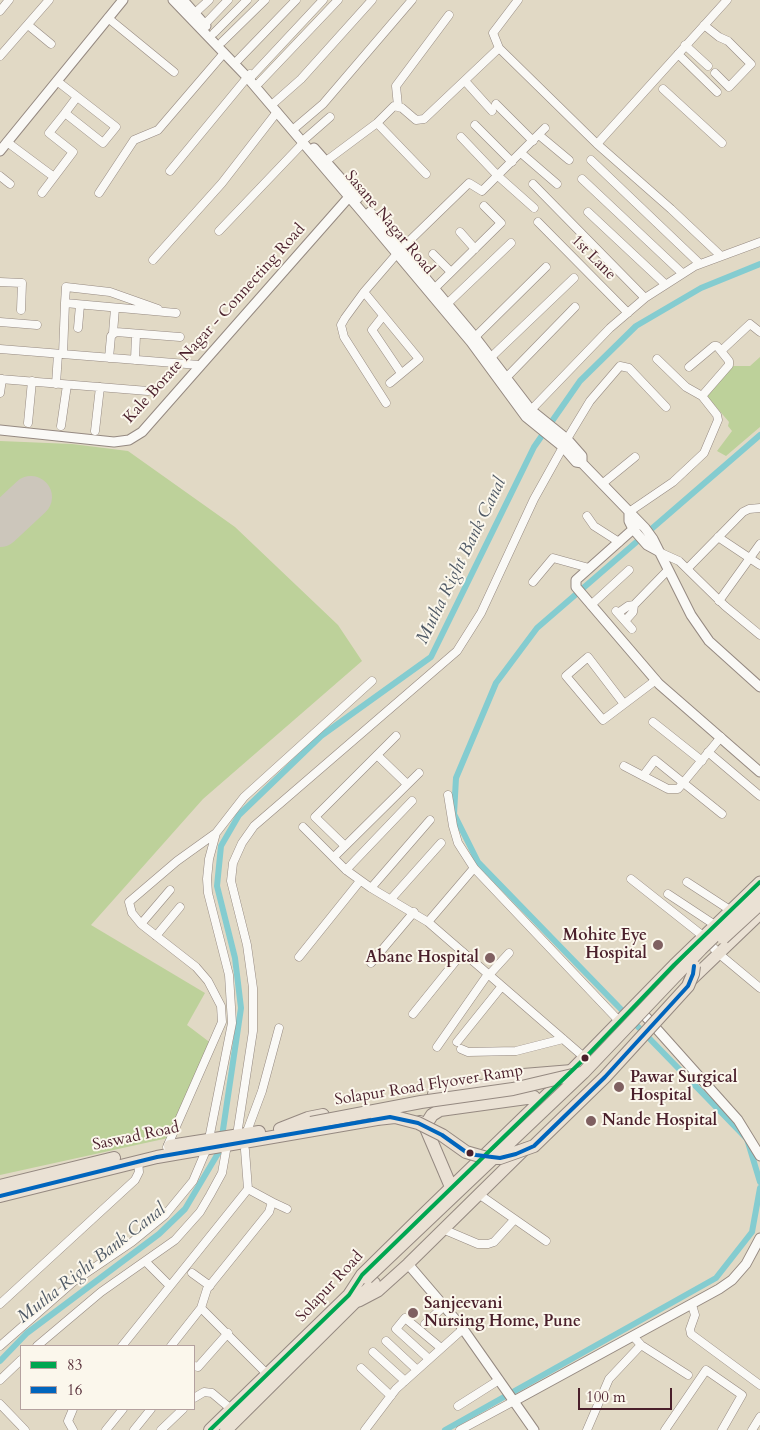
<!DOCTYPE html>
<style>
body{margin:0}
#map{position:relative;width:760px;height:1430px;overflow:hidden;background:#e1d9c5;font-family:Cardo,serif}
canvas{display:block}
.legend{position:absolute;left:20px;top:1345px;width:175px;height:65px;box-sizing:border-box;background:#fbf7ec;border:1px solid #b4a19f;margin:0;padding:6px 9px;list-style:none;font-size:15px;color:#4a1f2b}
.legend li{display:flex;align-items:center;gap:10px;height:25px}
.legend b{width:25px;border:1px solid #b4a19f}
.scale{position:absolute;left:578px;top:1388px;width:94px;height:22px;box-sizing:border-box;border:2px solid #4a1f2b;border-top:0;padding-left:6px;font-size:15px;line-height:18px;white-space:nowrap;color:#4a1f2b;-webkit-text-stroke:4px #fbf7ec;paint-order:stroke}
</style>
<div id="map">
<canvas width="760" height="1430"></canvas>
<ul class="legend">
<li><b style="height:6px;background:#00a651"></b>83</li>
<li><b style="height:6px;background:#0065bd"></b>16</li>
</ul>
<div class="scale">100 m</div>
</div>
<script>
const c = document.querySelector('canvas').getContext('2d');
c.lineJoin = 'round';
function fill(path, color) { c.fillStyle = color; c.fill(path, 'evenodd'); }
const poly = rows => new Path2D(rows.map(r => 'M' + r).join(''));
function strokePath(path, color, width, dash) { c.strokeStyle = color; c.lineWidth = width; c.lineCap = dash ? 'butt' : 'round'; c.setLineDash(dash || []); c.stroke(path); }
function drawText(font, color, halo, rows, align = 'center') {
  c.font = font + ' Cardo,serif'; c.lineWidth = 4; c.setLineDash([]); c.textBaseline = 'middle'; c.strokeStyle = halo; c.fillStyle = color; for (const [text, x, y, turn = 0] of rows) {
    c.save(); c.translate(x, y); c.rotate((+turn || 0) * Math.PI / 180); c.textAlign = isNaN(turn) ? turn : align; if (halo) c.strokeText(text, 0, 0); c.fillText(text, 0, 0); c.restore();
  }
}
fill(poly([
 [760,357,760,427,726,456,717,451,732,431,728,426,729,422,706,395,732,366,750,366],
 [0,441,72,444,128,451,235,527,338,625,362,661,203,799,91,925,205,993,187,1025,212,1044,168,1138,0,1175]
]), '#bdd19a');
strokePath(poly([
 [760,435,537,628,496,683,456,778,454,814,478,862,747,1139,760,1182],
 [0,1361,27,1333,159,1234,185,1209,220,1150,241,1008,235,958,217,886,221,846,239,815,321,736,431,657,534,447,580,381,636,326,701,288,760,264],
 [445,1430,716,1278,752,1232,760,1188]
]), '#84ccd0', 6);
strokePath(poly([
 [0,526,31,497]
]), '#ccc6bb', 42);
const minor = poly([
 [518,0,493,33,499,48,597,144,671,209,721,256],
 [0,11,9,0],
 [195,13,209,0],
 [108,18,174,72],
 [205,24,228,0],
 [28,25,51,44],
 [704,25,719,37,728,41,751,64,729,87,715,73],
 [214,33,247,0],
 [222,42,265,0],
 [685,45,708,66],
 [678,54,717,92],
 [0,56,49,0],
 [238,60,296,0],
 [252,76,323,0],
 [57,81,116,127,103,143,65,113,77,97],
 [465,81,492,111],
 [259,83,338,0],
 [663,89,722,143],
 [275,102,301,79,372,0],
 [496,104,533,141],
 [398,106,396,86,449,15],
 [377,123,426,174],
 [475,125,512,162],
 [296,127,323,104,412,0],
 [539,135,569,160],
 [461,137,498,176,534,208],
 [306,138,330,117],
 [7,142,54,177],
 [597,144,727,0],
 [521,153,557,184],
 [591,160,700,264],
 [322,164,377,123,394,106,402,108,416,120,424,119,499,48],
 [170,171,250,74],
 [0,176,10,184],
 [582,179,682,273],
 [533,184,645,298],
 [42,193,73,152,49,133,65,113],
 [99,193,134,140,158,130,224,53],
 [588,212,665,284],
 [538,222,628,313],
 [219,231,303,143],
 [460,232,475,249],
 [433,254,451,272],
 [153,260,222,183,277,112],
 [0,282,22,283,21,310],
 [434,289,501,223,484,206],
 [364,292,419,359,390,383],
 [65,303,66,287,110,292,158,309],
 [447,304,511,243],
 [383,316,372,330,401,373],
 [0,322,37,325],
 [78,328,80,305],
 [113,333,115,308],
 [471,341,546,267],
 [0,349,199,365],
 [721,351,750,324,760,332],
 [63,354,65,303,176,313],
 [109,358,111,336,116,332,180,337],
 [657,359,686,387,702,396],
 [135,360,136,334],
 [486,362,574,278],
 [0,379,148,391],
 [503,381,575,307],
 [56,384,58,354],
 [0,393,2,379],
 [386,403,344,337,341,325,345,318,364,292,401,249,469,183,482,191,545,128],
 [531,410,610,328,645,298,695,266,760,242],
 [28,423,32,381],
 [61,426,67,385],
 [95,431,100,387],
 [567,439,590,401,620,366,629,368,666,407],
 [602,484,635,457],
 [629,512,673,482,704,453,718,420,717,415,702,396,729,365,729,361,717,346,714,346,689,367],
 [587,516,594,526,619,542],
 [718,537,760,565],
 [659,552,679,561,725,606,760,635],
 [688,568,743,512,749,509,760,508],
 [533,582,553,558,589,568],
 [719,601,760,544],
 [591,605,629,570],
 [616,611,632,629],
 [618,613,628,606,634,605,668,570],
 [625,621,633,612,634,605],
 [624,704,588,657,566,676,603,720,656,680],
 [653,722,702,761],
 [708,752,760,796],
 [377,755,407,784],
 [624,766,668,789,678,789,721,737],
 [643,776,655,760,722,814],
 [448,795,453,826,458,843,474,868,620,1022],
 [303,827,346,870,371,888,428,922,585,1058],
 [345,846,315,817,396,736],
 [334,857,419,773],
 [346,870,412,801],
 [631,879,703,936,718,953,760,988],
 [687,882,730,910],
 [371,888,430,820],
 [668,894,715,925],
 [391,899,441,843],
 [428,922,474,868],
 [141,924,170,890],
 [156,936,180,907],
 [299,957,360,881],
 [371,963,414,912],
 [489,975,509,953],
 [413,1014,463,952],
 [457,1042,502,986],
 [437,1047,488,974],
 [461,1049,468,1052,516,1051,563,1039],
 [246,1134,262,1091,279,1028],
 [237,1135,253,1031,253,988,247,945,231,881,233,863,242,843,254,826,457,651,481,613,534,499,563,447],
 [209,1139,232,1023,229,975,208,893,207,879,209,859,216,833,244,797,372,681],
 [167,1147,222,1022,221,1006,208,981,196,967,141,924,132,913,129,902,177,861,216,833],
 [245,1150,248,1189],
 [480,1195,546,1241],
 [272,1202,287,1209],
 [445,1230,478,1244,488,1244,494,1242,514,1220],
 [146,1262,170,1286],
 [192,1273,210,1286],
 [0,1304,135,1180,139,1172,138,1161],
 [692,1305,695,1315,690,1329,691,1334,760,1385],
 [201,1308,267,1374],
 [425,1324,444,1306],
 [633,1336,641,1345,688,1375],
 [386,1341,416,1369],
 [0,1346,73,1282,132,1242,165,1215,193,1181,207,1148],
 [37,1346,101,1292,175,1240,200,1212,210,1195,222,1173,227,1145],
 [122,1346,248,1189,272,1202,269,1212,207,1289,201,1308,171,1346],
 [373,1352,405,1381],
 [429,1359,396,1329,405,1318,441,1348],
 [194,1366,198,1367,228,1333],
 [361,1368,391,1396],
 [0,1380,21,1360],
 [194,1398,204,1392,212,1393,231,1409],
 [0,1404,25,1430],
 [458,1406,499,1380],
 [73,1409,68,1421,73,1430],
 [106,1430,123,1409],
 [134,1430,151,1409],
 [161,1430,183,1409],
 [365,1430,396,1389,463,1329],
 [460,1430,514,1401],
 [587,1430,609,1379,641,1345],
 [665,1430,706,1370,742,1395,722,1430],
 [752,1430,760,1417]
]);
const tertiary = poly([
 [173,0,247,77,362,212,471,342,526,417,563,447,576,462,582,463,645,528,653,539,691,615,709,641,760,687],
 [183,0,206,26],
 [314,148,358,198],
 [0,151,123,0],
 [370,212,475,337,531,410,567,439,582,456,582,463],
 [0,430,114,442,129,440,142,432,349,197],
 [629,512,629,521,633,529,647,545,658,551],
 [640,523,576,580,576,587,659,684,760,772],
 [638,1008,738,1120,760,1156],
 [408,1264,461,1326,534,1430],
 [514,1401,719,1289,732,1280,746,1264,760,1238]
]);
const primary = poly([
 [689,982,760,914],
 [548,1094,674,965,760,882],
 [359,1301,378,1291,408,1264,525,1149]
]);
const trunk = poly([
 [494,1084,499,1077,572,1071],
 [434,1094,494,1084,507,1085,530,1097],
 [420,1122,425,1126,451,1187],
 [425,1126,432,1115,440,1110,534,1097],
 [280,1129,308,1118,323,1115],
 [170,1146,259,1132],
 [0,1186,114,1158],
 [0,1196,157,1157,377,1119],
 [210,1430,349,1295,362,1275,422,1216,548,1094],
 [226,1430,374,1283]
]);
strokePath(minor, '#958981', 9);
strokePath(tertiary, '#958981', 11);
strokePath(primary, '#958981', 13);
strokePath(trunk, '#958981', 14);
strokePath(minor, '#faf9f6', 8);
strokePath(tertiary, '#faf9f6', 9);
strokePath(primary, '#eae1d4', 11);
strokePath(trunk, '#eae1d4', 12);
const trunkBridge = poly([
 [723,938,760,904],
 [377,1119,395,1117,418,1123,442,1135,466,1152,487,1158,500,1158,534,1146,605,1077,688,986,693,974,694,966],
 [311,1123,421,1102,513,1089,581,1073],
 [367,1278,583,1073,701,949,760,892]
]);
strokePath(trunkBridge, '#958981', 14, []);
strokePath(trunkBridge, '#eae1d4', 12);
strokePath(poly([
 [210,1430,349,1295,362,1275,585,1058,674,965,760,882]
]), '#00a651', 4);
strokePath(poly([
 [0,1196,157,1157,390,1117,418,1123,442,1135,466,1152,476,1155,500,1158,516,1154,534,1146,605,1077,688,986,693,974,694,966]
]), '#0065bd', 4);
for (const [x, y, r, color] of [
 [658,945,6,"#7f6061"],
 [490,958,6,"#7f6061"],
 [585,1058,4.5,"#4a1f2b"],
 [619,1087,6,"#7f6061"],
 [591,1121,6,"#7f6061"],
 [470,1153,4.5,"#4a1f2b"],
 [413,1313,6,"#7f6061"]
]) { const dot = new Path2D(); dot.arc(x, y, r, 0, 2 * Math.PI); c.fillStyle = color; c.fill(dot); strokePath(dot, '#fbf7ec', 2); }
drawText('16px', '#4a1f2b', '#fbf7ec', [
 ["Sasane Nagar Road",389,223,50],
 ["1st Lane",593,258,45],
 ["Kale Borate Nagar - Connecting Road",215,324,-48],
 ["Solapur Road Flyover Ramp",429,1086,-9],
 ["Saswad Road",136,1137,-12],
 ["Solapur Road",330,1287,-47]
]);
drawText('bold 16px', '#4a1f2b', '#fbf7ec', [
 ["Mohite Eye",647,936,"right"],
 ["Hospital",647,954,"right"],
 ["Abane Hospital",479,958,"right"],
 ["Pawar Surgical",630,1078],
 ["Hospital",630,1096],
 ["Nande Hospital",602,1121],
 ["Sanjeevani",424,1304],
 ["Nursing Home, Pune",424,1322]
], 'left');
drawText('italic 18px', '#505a66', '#fbf7ec', [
 ["Mutha Right Bank Canal",462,561,-64],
 ["Mutha Right Bank Canal",92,1264,-38]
]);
</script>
